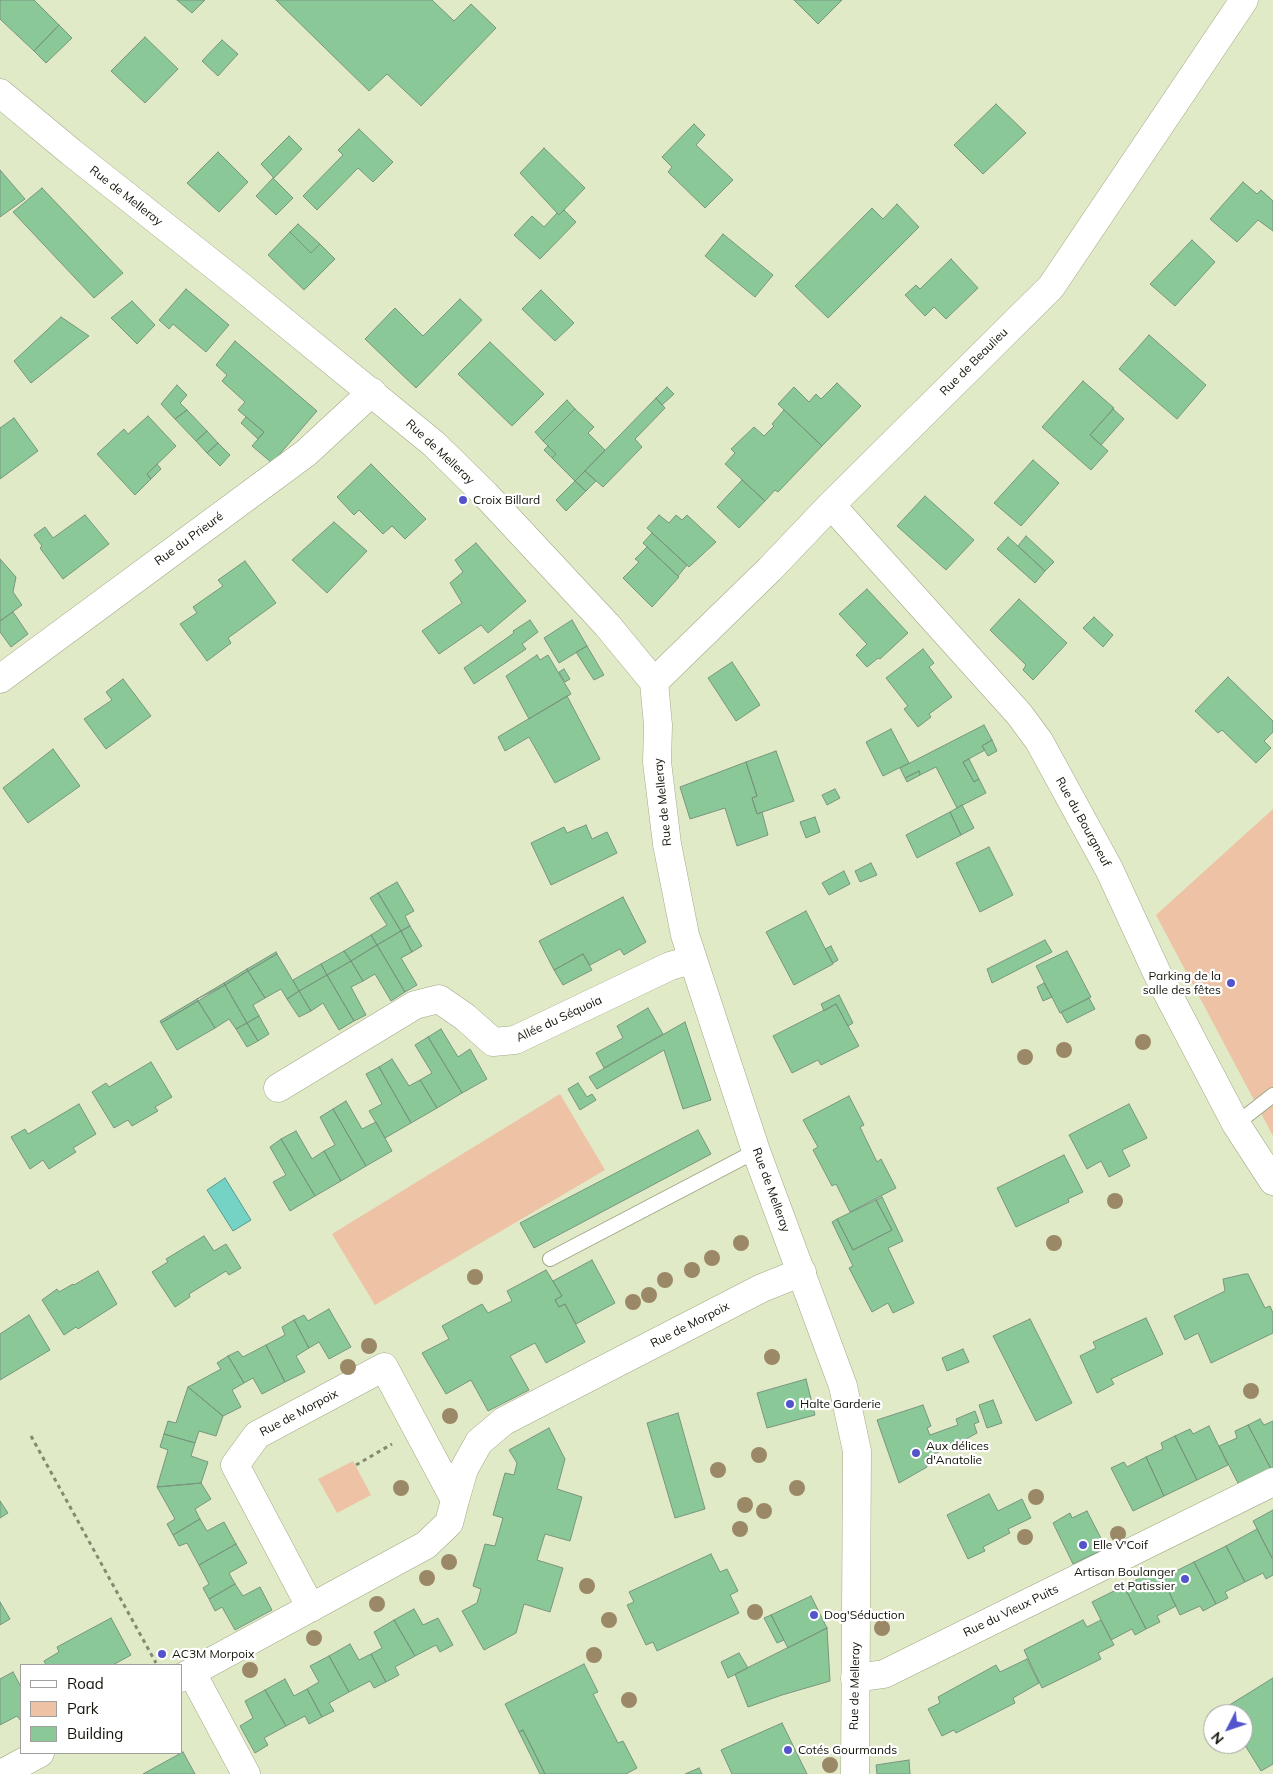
<!DOCTYPE html>
<meta charset="utf-8">
<style>
body{margin:0}
#map{position:relative;width:1273px;height:1774px;overflow:hidden;background:#e1eac6;font-family:Mulish,sans-serif}
canvas{display:block}
.legend{position:absolute;left:20px;top:1664px;width:162px;height:90px;box-sizing:border-box;background:#fff;border:1px solid #a0a19d;margin:0;padding:6px 9px;list-style:none;font-size:15px;color:#121509}
.legend li{display:flex;align-items:center;gap:10px;height:25px}
.legend b{width:25px;border:1px solid #a0a19d}
.north{position:absolute;left:1203px;top:1704px;width:50px;height:50px;box-sizing:border-box;background:#fff;border:1px solid #a0a19d;border-radius:50%;rotate:229deg;font-size:14px;font-weight:700;line-height:20px;text-align:center;color:#121509}
.north::after{content:'';display:block;margin:auto;width:18px;height:22px;background:#5354cb;clip-path:polygon(50% 0,100% 100%,50% 72%,0 100%)}
</style>
<div id="map">
<canvas width="1273" height="1774"></canvas>
<ul class="legend">
<li><b style="height:6px;background:#fff"></b>Road</li>
<li><b style="height:14px;background:#edc2a5"></b>Park</li>
<li><b style="height:14px;background:#8ac898"></b>Building</li>
</ul>
<div class="north">N</div>
</div>
<script>
const c = document.querySelector('canvas').getContext('2d');
c.lineJoin = 'round';
function fill(path, color) { c.fillStyle = color; c.fill(path, 'evenodd'); }
const poly = rows => new Path2D(rows.map(r => 'M' + r).join(''));
function strokePath(path, color, width, dash) { c.strokeStyle = color; c.lineWidth = width; c.lineCap = dash ? 'butt' : 'round'; c.setLineDash(dash || []); c.stroke(path); }
function drawText(font, color, halo, rows, align = 'center') {
  c.font = font + ' Mulish,sans-serif'; c.lineWidth = 4.5; c.setLineDash([]); c.textBaseline = 'middle'; c.strokeStyle = halo; c.fillStyle = color; for (const [text, x, y, turn = 0] of rows) {
    c.save(); c.translate(x, y); c.rotate((+turn || 0) * Math.PI / 180); c.textAlign = isNaN(turn) ? turn : align; if (halo) c.strokeText(text, 0, 0); c.fillText(text, 0, 0); c.restore();
  }
}
fill(poly([
 [1273,809,1273,1136,1156,915],
 [560,1094,605,1170,375,1305,332,1234],
 [353,1461,371,1495,337,1513,318,1479]
]), '#edc2a5');
const water = poly([
 [225,1178,251,1220,233,1231,207,1190,225,1178]
]);
fill(water, '#74d3c4');
strokePath(water, '#579a8c', 1);
const building = poly([
 [0,0,34,0,59,25,34,51,0,19,0,0],
 [177,0,205,0,192,13,177,0],
 [276,0,432,0,454,21,471,4,496,28,421,106,387,74,369,91,276,0],
 [794,0,842,0,818,24,794,0],
 [59,25,72,38,46,63,34,51,59,25],
 [145,37,178,69,145,103,111,71,145,37],
 [222,40,238,54,218,76,202,61,222,40],
 [996,104,1026,133,983,174,954,145,996,104],
 [694,124,705,135,696,145,733,180,705,208,668,172,672,167,662,157,694,124],
 [359,129,393,162,373,182,358,168,317,210,303,196,343,155,338,150,359,129],
 [289,136,302,149,274,178,261,164,289,136],
 [544,148,585,188,559,215,520,173,544,148],
 [218,152,248,182,219,212,187,183,218,152],
 [0,170,25,199,0,217,0,170],
 [273,178,293,198,276,215,256,196,273,178],
 [1243,182,1257,194,1261,190,1273,201,1273,231,1258,220,1237,242,1210,219,1243,182],
 [42,188,123,273,94,298,13,212,42,188],
 [897,204,919,227,828,318,795,286,872,208,883,219,897,204],
 [564,210,576,222,540,259,514,235,532,216,544,227,557,213,559,215,564,210],
 [298,224,320,244,311,253,290,232,298,224],
 [290,232,311,253,320,244,335,259,304,290,268,255,290,232],
 [723,234,773,275,755,297,705,256,723,234],
 [1192,240,1215,262,1175,306,1150,284,1192,240],
 [951,259,978,288,946,319,934,307,925,316,905,295,916,285,920,289,951,259],
 [186,289,229,325,206,352,173,324,169,329,159,320,186,289],
 [541,290,574,323,555,341,522,309,541,290],
 [460,299,482,320,416,388,365,339,395,308,423,336,460,299],
 [132,301,155,325,137,344,111,318,132,301],
 [61,317,89,336,31,383,14,361,61,317],
 [1149,335,1206,385,1177,419,1119,369,1149,335],
 [235,341,317,411,272,463,252,446,264,432,238,410,245,402,222,381,227,375,216,365,235,341],
 [490,342,544,394,512,426,458,374,490,342],
 [1083,381,1114,408,1090,435,1108,451,1091,470,1042,427,1083,381],
 [837,383,861,406,822,446,778,404,794,387,809,402,816,394,821,399,837,383],
 [177,385,187,395,180,403,187,410,175,419,161,404,177,385],
 [667,387,674,394,662,405,656,398,667,387],
 [656,398,665,408,635,439,642,447,603,487,585,471,656,398],
 [567,400,575,409,543,441,535,432,567,400],
 [575,409,594,427,588,433,605,450,575,481,552,458,556,454,543,441,575,409],
 [1113,409,1124,419,1101,445,1090,435,1113,409],
 [187,410,207,431,196,441,175,419,187,410],
 [784,410,822,446,778,492,775,490,765,501,725,464,735,453,731,449,754,427,764,436,774,426,772,424,784,410],
 [148,416,176,446,147,474,151,479,135,495,97,454,124,429,128,434,148,416],
 [246,417,264,432,258,439,241,423,246,417],
 [14,418,38,451,0,479,0,428,14,418],
 [207,431,218,443,207,453,196,441,207,431],
 [218,443,230,455,220,466,207,453,218,443],
 [548,446,556,454,552,458,544,450,548,446],
 [1033,460,1059,483,1021,526,994,503,1033,460],
 [157,464,161,469,151,479,147,474,157,464],
 [371,464,426,519,405,539,392,526,383,534,359,510,354,515,337,497,371,464],
 [585,471,596,481,586,491,575,481,585,471],
 [742,480,765,501,739,528,717,507,742,480],
 [575,481,586,491,566,511,556,500,575,481],
 [925,496,974,540,946,570,897,526,925,496],
 [85,515,109,544,63,579,40,548,42,546,34,535,45,527,53,538,85,515],
 [659,515,669,523,676,515,682,520,687,515,716,542,689,567,647,528,659,515],
 [334,522,367,551,327,593,292,560,334,522],
 [652,533,687,565,678,576,643,543,652,533],
 [1026,536,1054,562,1045,571,1018,546,1026,536],
 [1008,537,1045,571,1035,583,997,549,1008,537],
 [476,543,526,601,488,633,481,625,439,654,422,631,462,603,450,583,463,572,455,560,476,543],
 [647,547,679,577,652,607,623,578,639,562,635,559,647,547],
 [0,559,16,577,13,592,22,605,0,621,0,559],
 [245,561,276,603,228,638,231,643,207,661,180,624,197,613,193,607,223,586,218,580,245,561],
 [867,589,908,633,880,659,878,658,867,667,856,655,867,644,839,614,867,589],
 [1019,599,1067,643,1033,680,1023,670,1026,665,990,630,1019,599],
 [13,612,28,634,11,647,0,632,0,621,13,612],
 [1094,617,1113,635,1103,647,1083,628,1094,617],
 [530,620,538,632,522,644,526,649,474,684,464,668,514,633,513,631,530,620],
 [572,620,587,646,559,663,544,638,572,620],
 [587,646,604,675,594,680,576,652,587,646],
 [923,649,934,663,929,667,952,697,929,714,931,717,918,727,904,709,908,706,886,678,923,649],
 [537,655,540,660,548,655,571,694,529,719,506,676,537,655],
 [732,662,760,705,736,721,708,678,732,662],
 [564,669,570,679,565,682,559,672,564,669],
 [1228,677,1273,721,1273,732,1264,741,1271,748,1256,763,1222,730,1218,733,1195,711,1228,677],
 [123,679,151,716,106,749,84,719,112,700,106,692,123,679],
 [567,696,600,759,555,783,529,737,505,751,498,737,567,696],
 [984,725,992,740,982,746,985,750,963,762,974,782,979,779,986,793,957,808,936,767,920,775,919,771,905,778,900,768,984,725],
 [891,729,909,763,883,776,866,742,891,729],
 [992,740,997,751,988,756,982,746,992,740],
 [53,749,80,786,28,823,3,788,53,749],
 [776,751,794,801,757,814,752,798,757,796,746,762,776,751],
 [969,759,979,779,974,782,963,762,969,759],
 [746,762,757,796,752,798,757,814,762,812,768,835,737,846,725,808,690,819,680,787,746,762],
 [919,771,920,775,907,782,905,778,919,771],
 [835,789,840,798,827,805,822,795,835,789],
 [962,805,974,828,961,835,950,812,962,805],
 [950,812,961,835,917,858,906,835,950,812],
 [815,817,820,832,806,838,800,822,815,817],
 [586,825,592,839,607,832,617,853,551,885,531,843,564,827,567,833,586,825],
 [989,847,1013,895,980,912,956,863,989,847],
 [871,863,877,875,860,882,855,871,871,863],
 [844,871,850,884,829,895,822,883,844,871],
 [397,882,414,911,405,916,410,926,401,931,378,893,397,882],
 [378,893,401,931,377,945,371,935,387,925,370,898,378,893],
 [623,897,646,942,624,955,620,949,590,965,583,954,554,970,539,941,623,897],
 [806,911,833,964,794,985,766,932,806,911],
 [410,926,422,946,412,952,401,931,410,926],
 [401,931,412,952,401,958,417,985,405,992,377,945,401,931],
 [371,935,377,945,351,961,344,951,371,935],
 [1045,940,1052,952,992,983,987,969,1045,940],
 [377,945,405,992,391,1001,375,974,363,981,351,961,377,945],
 [831,946,838,960,833,963,825,949,831,946],
 [344,951,351,961,327,975,321,964,344,951],
 [1067,951,1091,997,1060,1013,1036,966,1067,951],
 [276,952,277,954,248,971,247,969,276,952],
 [277,954,299,991,287,999,281,989,265,998,248,971,277,954],
 [583,954,592,970,563,985,554,970,583,954],
 [351,961,363,981,351,987,366,1015,354,1021,327,975,351,961],
 [321,964,327,975,299,991,293,980,321,964],
 [247,969,248,971,225,985,224,983,247,969],
 [248,971,265,998,253,1005,259,1016,247,1023,225,985,248,971],
 [327,975,354,1021,339,1030,323,1003,311,1011,299,991,327,975],
 [224,983,225,985,197,999,224,983],
 [1044,983,1052,997,1043,1001,1037,987,1044,983],
 [225,985,247,1023,236,1029,229,1019,215,1028,198,1001,225,985],
 [299,991,311,1011,299,1017,287,999,299,991],
 [839,995,853,1023,848,1026,836,1004,824,1011,821,1004,839,995],
 [1089,998,1095,1009,1067,1023,1061,1012,1089,998],
 [197,999,198,1001,161,1023,160,1021,197,999],
 [198,1001,215,1028,177,1050,161,1023,198,1001],
 [836,1004,859,1046,821,1065,818,1060,792,1073,773,1036,836,1004],
 [648,1008,663,1034,604,1068,596,1053,623,1038,617,1026,648,1008],
 [259,1016,269,1034,258,1041,247,1023,259,1016],
 [685,1022,711,1100,683,1109,664,1050,597,1089,589,1077,685,1022],
 [247,1023,258,1041,247,1047,236,1029,247,1023],
 [441,1029,458,1057,470,1049,487,1079,462,1093,428,1037,441,1029],
 [428,1037,462,1093,437,1108,420,1080,432,1073,415,1045,428,1037],
 [392,1059,409,1086,420,1080,437,1108,411,1123,379,1067,392,1059],
 [151,1062,172,1097,155,1107,158,1111,132,1126,128,1120,114,1128,92,1092,106,1083,109,1087,151,1062],
 [379,1067,411,1123,385,1138,369,1111,382,1104,366,1074,379,1067],
 [578,1083,587,1097,592,1094,596,1100,580,1110,568,1089,578,1083],
 [849,1096,864,1125,860,1127,877,1162,881,1159,896,1188,850,1212,836,1184,832,1186,813,1150,818,1147,803,1120,849,1096],
 [346,1101,362,1129,376,1122,392,1151,366,1166,333,1109,346,1101],
 [79,1104,96,1134,73,1148,76,1152,49,1169,43,1160,30,1169,11,1137,25,1129,28,1134,79,1104],
 [1129,1104,1147,1138,1122,1150,1130,1166,1109,1177,1101,1161,1087,1169,1069,1135,1129,1104],
 [333,1109,366,1166,341,1181,324,1151,335,1145,320,1117,333,1109],
 [698,1130,711,1154,534,1248,520,1223,698,1130],
 [296,1131,312,1159,324,1151,341,1181,315,1196,281,1139,296,1131],
 [281,1139,315,1196,290,1211,273,1182,286,1175,270,1147,281,1139],
 [1064,1155,1083,1192,1068,1199,1069,1202,1016,1227,997,1188,1064,1155],
 [882,1197,903,1241,888,1248,914,1303,893,1313,888,1303,872,1312,849,1268,853,1266,832,1222,837,1219,853,1250,892,1230,876,1200,882,1197],
 [876,1200,892,1230,853,1250,837,1219,876,1200],
 [204,1236,214,1251,226,1244,241,1268,229,1275,226,1271,189,1294,190,1297,175,1307,152,1272,168,1262,166,1259,204,1236],
 [592,1260,615,1303,576,1324,565,1304,559,1307,555,1300,562,1296,553,1281,592,1260],
 [546,1270,562,1296,555,1300,559,1307,565,1304,585,1342,546,1363,535,1343,510,1356,529,1390,488,1411,471,1380,446,1394,422,1353,449,1339,442,1326,482,1304,488,1313,512,1301,507,1291,546,1270],
 [98,1271,117,1304,78,1329,76,1327,64,1335,42,1300,57,1289,59,1292,73,1284,74,1285,98,1271],
 [1245,1274,1248,1274,1265,1308,1270,1306,1273,1313,1273,1333,1211,1363,1198,1333,1185,1340,1174,1316,1225,1291,1223,1279,1245,1274],
 [329,1309,351,1347,329,1359,319,1342,309,1348,294,1320,304,1315,308,1321,329,1309],
 [29,1315,50,1350,0,1380,0,1334,29,1315],
 [1146,1318,1163,1354,1111,1379,1114,1384,1097,1393,1080,1356,1096,1348,1093,1342,1146,1318],
 [1030,1319,1072,1403,1036,1421,993,1336,1030,1319],
 [294,1320,309,1348,296,1356,305,1372,285,1382,266,1345,285,1335,282,1327,294,1320],
 [266,1345,285,1382,262,1394,253,1378,244,1383,228,1356,238,1351,243,1357,266,1345],
 [963,1349,969,1362,947,1371,942,1358,963,1349],
 [228,1356,244,1383,232,1390,241,1407,223,1416,188,1387,221,1369,217,1363,228,1356],
 [806,1379,815,1415,767,1428,757,1393,806,1379],
 [188,1387,223,1416,216,1436,199,1431,195,1443,164,1434,168,1421,176,1423,188,1387],
 [993,1400,1002,1423,987,1428,979,1405,993,1400],
 [923,1405,931,1426,927,1428,930,1435,958,1425,956,1419,975,1411,979,1422,974,1424,977,1433,950,1448,925,1457,927,1467,899,1483,877,1420,923,1405],
 [678,1413,705,1509,675,1518,647,1423,678,1413],
 [1260,1419,1264,1425,1273,1421,1273,1468,1271,1469,1248,1425,1260,1419],
 [1248,1425,1271,1469,1239,1485,1219,1446,1237,1438,1235,1431,1248,1425],
 [1209,1426,1228,1465,1197,1480,1175,1436,1190,1429,1193,1434,1209,1426],
 [549,1428,565,1459,557,1489,582,1497,570,1541,545,1534,537,1560,563,1568,550,1612,524,1604,516,1633,484,1650,462,1611,477,1603,481,1589,473,1586,485,1544,495,1546,503,1518,493,1515,505,1473,514,1475,517,1463,509,1450,549,1428],
 [164,1434,195,1443,191,1456,208,1462,201,1483,157,1487,168,1450,160,1447,164,1434],
 [1175,1436,1197,1480,1164,1496,1146,1457,1163,1449,1161,1443,1175,1436],
 [1146,1457,1164,1496,1133,1511,1111,1468,1124,1462,1127,1467,1146,1457],
 [201,1483,211,1499,195,1509,200,1519,173,1535,167,1524,175,1519,157,1487,201,1483],
 [989,1494,998,1511,1022,1499,1031,1518,1008,1529,1010,1533,983,1547,985,1551,968,1559,947,1515,989,1494],
 [0,1501,8,1513,0,1518,0,1501],
 [1273,1510,1273,1557,1272,1558,1253,1521,1273,1510],
 [1087,1511,1106,1548,1073,1564,1053,1523,1070,1513,1072,1518,1087,1511],
 [200,1519,207,1531,224,1522,236,1544,199,1565,187,1543,179,1546,173,1535,200,1519],
 [1257,1529,1273,1560,1273,1575,1266,1579,1263,1573,1245,1582,1226,1546,1257,1529],
 [236,1544,247,1563,229,1573,235,1584,209,1599,203,1588,209,1584,199,1565,236,1544],
 [1226,1546,1245,1582,1225,1592,1228,1598,1216,1604,1194,1562,1226,1546],
 [711,1554,720,1572,727,1569,738,1591,730,1595,739,1613,657,1651,653,1642,646,1645,627,1605,634,1602,629,1592,711,1554],
 [1194,1562,1216,1604,1203,1611,1200,1606,1180,1615,1162,1578,1194,1562],
 [1158,1569,1176,1606,1157,1616,1160,1622,1146,1629,1124,1586,1158,1569],
 [235,1584,243,1596,260,1587,272,1610,235,1630,222,1607,215,1611,209,1599,235,1584],
 [1124,1586,1146,1629,1135,1635,1132,1629,1111,1640,1092,1602,1124,1586],
 [811,1596,827,1628,788,1648,771,1615,811,1596],
 [0,1602,10,1619,0,1625,0,1602],
 [414,1609,423,1625,438,1618,453,1645,440,1652,436,1645,415,1656,394,1620,414,1609],
 [771,1615,784,1640,777,1643,764,1618,771,1615],
 [111,1618,131,1655,113,1665,46,1665,44,1661,59,1652,57,1647,111,1618],
 [394,1620,415,1656,395,1667,399,1675,386,1682,371,1654,382,1648,374,1632,394,1620],
 [1083,1620,1087,1627,1101,1620,1114,1645,1098,1653,1101,1659,1042,1688,1024,1650,1083,1620],
 [827,1628,830,1681,782,1695,748,1707,735,1674,827,1628],
 [350,1644,359,1660,371,1654,386,1682,374,1688,370,1681,349,1692,329,1656,350,1644],
 [739,1653,748,1668,728,1678,721,1662,739,1653],
 [329,1656,349,1692,329,1703,334,1711,322,1717,307,1689,319,1682,310,1666,329,1656],
 [1027,1659,1039,1683,1013,1698,1015,1703,956,1733,954,1730,942,1736,928,1709,940,1703,938,1697,996,1665,1000,1672,1027,1659],
 [584,1664,598,1692,593,1694,618,1743,623,1741,637,1768,626,1774,545,1774,523,1730,519,1732,505,1704,584,1664],
 [13,1672,21,1687,21,1721,17,1716,0,1725,0,1679,13,1672],
 [1273,1678,1273,1764,1261,1771,1243,1742,1243,1714,1226,1714,1223,1709,1273,1678],
 [285,1679,294,1696,307,1689,322,1717,309,1724,305,1716,286,1726,265,1690,285,1679],
 [265,1690,286,1726,264,1738,268,1745,255,1753,240,1726,253,1718,245,1701,265,1690],
 [782,1723,807,1774,732,1774,721,1750,782,1723],
 [523,1730,545,1774,540,1774,519,1732,523,1730],
 [183,1752,195,1774,143,1774,183,1752],
 [909,1760,910,1774,877,1774,876,1765,909,1760],
 [699,1768,702,1774,685,1774,699,1768]
]);
fill(building, '#8ac898');
strokePath(building, '#78957e', 1);
const service = poly([
 [1236,1124,1273,1095],
 [550,1259,756,1151]
]);
const minor = poly([
 [0,679,306,453,372,392],
 [278,1088,415,1005,439,999,465,1017,493,1042,515,1040,670,966,692,960],
 [455,1500,464,1469,479,1442,504,1421,762,1288,802,1272],
 [192,1673,246,1774],
 [181,1678,426,1545,449,1523,455,1500,384,1367,257,1435,235,1465,311,1608],
 [855,1678,884,1674,1273,1482],
 [1,1774,40,1753]
]);
const tertiary = poly([
 [0,93,71,152,239,285,434,444,485,494,607,625,654,682,658,725,657,762,667,844,685,935,756,1151,843,1386,857,1451,855,1774],
 [831,505,1019,714,1039,741,1109,869,1157,973,1236,1124,1273,1181],
 [654,682,770,569,831,505,1051,287,1244,0]
]);
strokePath(service, '#a0a987', 16);
strokePath(minor, '#a0a987', 29);
strokePath(tertiary, '#a0a987', 29);
strokePath(poly([
 [31,1436,156,1663],
 [356,1465,392,1444]
]), '#848a71', 3, [4, 4]);
strokePath(service, '#fff', 14);
strokePath(minor, '#fff', 28);
strokePath(tertiary, '#fff', 28);
c.fillStyle = '#9b8866';
for (const [x, y] of [
 [1143,1042],
 [1064,1050],
 [1025,1057],
 [1115,1201],
 [741,1243],
 [1054,1243],
 [712,1258],
 [692,1270],
 [475,1277],
 [665,1280],
 [649,1295],
 [633,1302],
 [369,1346],
 [772,1357],
 [348,1367],
 [1251,1391],
 [450,1416],
 [759,1455],
 [718,1470],
 [401,1488],
 [797,1488],
 [1036,1497],
 [745,1505],
 [764,1511],
 [740,1529],
 [1118,1534],
 [1025,1537],
 [449,1562],
 [427,1578],
 [587,1586],
 [377,1604],
 [755,1612],
 [609,1620],
 [882,1628],
 [314,1638],
 [594,1655],
 [250,1670],
 [629,1700],
 [830,1765]
]) { c.beginPath(); c.arc(x, y, 8, 0, 2 * Math.PI); c.fill(); }
for (const [x, y, r, color] of [
 [463,500,5,"#5354cb"],
 [1231,983,5,"#5354cb"],
 [790,1404,5,"#5354cb"],
 [916,1453,5,"#5354cb"],
 [1083,1545,5,"#5354cb"],
 [1185,1579,5,"#5354cb"],
 [814,1615,5,"#5354cb"],
 [162,1654,5,"#5354cb"],
 [788,1750,5,"#5354cb"]
]) { const dot = new Path2D(); dot.arc(x, y, r, 0, 2 * Math.PI); c.fillStyle = color; c.fill(dot); strokePath(dot, '#fff', 2); }
drawText('12px', '#121509', '#fff', [
 ["Rue de Melleray",126,196,38],
 ["Rue de Beaulieu",974,362,-45],
 ["Rue de Melleray",440,452,43],
 ["Rue du Prieuré",189,539,-36],
 ["Rue de Melleray",663,802,-96],
 ["Rue du Bourgneuf",1083,822,61],
 ["Allée du Séquoia",559,1019,-25],
 ["Rue de Melleray",771,1190,70],
 ["Rue de Morpoix",690,1325,-27],
 ["Rue de Morpoix",299,1413,-28],
 ["Rue du Vieux Puits",1011,1611,-26],
 ["Rue de Melleray",855,1686,-89]
]);
drawText('12px', '#121509', '#fff', [
 ["Croix Billard",473,500],
 ["Parking de la",1221,976,"right"],
 ["salle des fêtes",1221,990,"right"],
 ["Halte Garderie",800,1404],
 ["Aux délices",926,1446],
 ["d'Anatolie",926,1460],
 ["Elle V'Coif",1093,1545],
 ["Artisan Boulanger",1175,1572,"right"],
 ["et Patissier",1175,1586,"right"],
 ["Dog'Séduction",824,1615],
 ["AC3M Morpoix",172,1654],
 ["Cotés Gourmands",798,1750]
], 'left');
</script>
